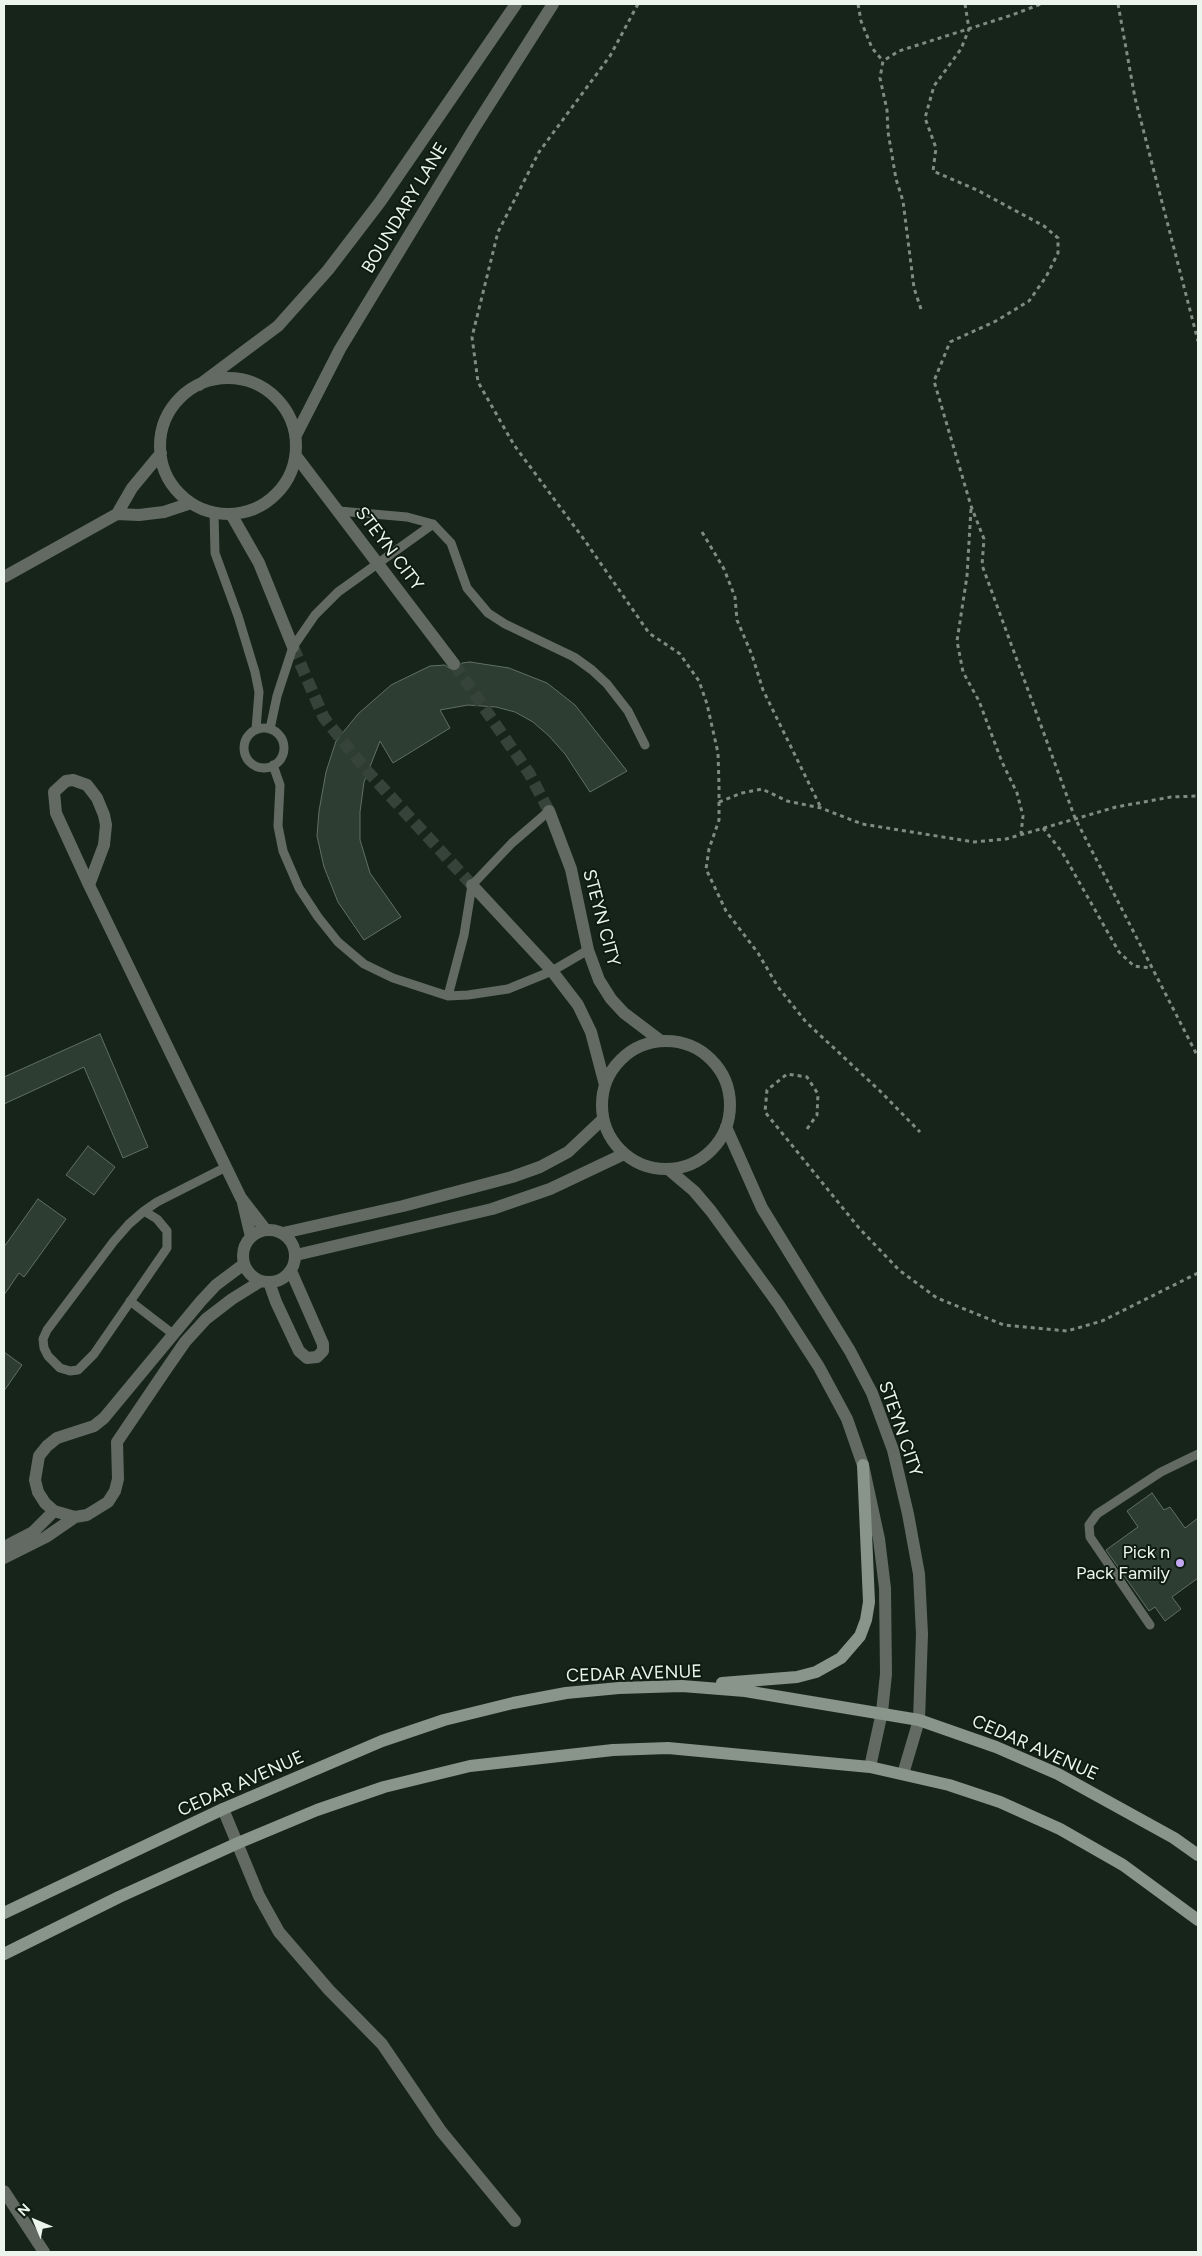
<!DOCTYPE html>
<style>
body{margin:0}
#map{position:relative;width:1202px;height:2256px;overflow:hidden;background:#16241a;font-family:Figtree,sans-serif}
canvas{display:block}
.frame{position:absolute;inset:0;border:5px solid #ebf4ed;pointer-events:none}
.north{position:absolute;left:10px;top:2196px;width:50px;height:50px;-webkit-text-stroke:4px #0d1b11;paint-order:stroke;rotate:315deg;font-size:14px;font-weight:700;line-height:20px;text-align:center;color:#ebf4ed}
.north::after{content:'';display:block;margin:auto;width:18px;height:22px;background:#ebf4ed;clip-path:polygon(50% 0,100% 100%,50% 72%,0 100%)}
</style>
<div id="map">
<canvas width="1202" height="2256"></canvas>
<div class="frame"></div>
<div class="north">N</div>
</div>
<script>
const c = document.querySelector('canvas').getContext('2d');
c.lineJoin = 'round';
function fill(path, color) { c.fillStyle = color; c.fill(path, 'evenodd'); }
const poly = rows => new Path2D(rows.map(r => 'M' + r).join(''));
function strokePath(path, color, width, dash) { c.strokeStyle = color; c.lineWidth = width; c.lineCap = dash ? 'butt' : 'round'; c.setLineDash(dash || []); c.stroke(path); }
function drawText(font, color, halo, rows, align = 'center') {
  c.font = font + ' Figtree,sans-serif'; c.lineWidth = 4; c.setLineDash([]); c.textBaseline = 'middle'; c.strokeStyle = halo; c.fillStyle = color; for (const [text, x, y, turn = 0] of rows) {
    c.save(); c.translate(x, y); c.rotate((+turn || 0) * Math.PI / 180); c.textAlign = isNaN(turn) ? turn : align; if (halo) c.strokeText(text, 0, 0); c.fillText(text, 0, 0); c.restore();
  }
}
const building = poly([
 [470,662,509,668,547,683,575,705,627,771,590,792,565,754,549,736,533,722,515,712,496,707,468,705,440,710,450,728,393,763,380,741,364,782,360,812,360,840,370,873,401,917,364,940,338,902,324,867,317,836,319,811,326,772,336,741,358,714,391,685,430,666,445,665,455,672,459,670,462,663,470,662],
 [100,1034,148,1147,123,1158,84,1067,4,1104,4,1077,100,1034],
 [88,1146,115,1167,94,1195,66,1175,88,1146],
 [38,1199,66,1219,24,1277,19,1273,4,1295,4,1247,38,1199],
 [4,1352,22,1365,4,1391,4,1352],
 [1152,1493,1164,1510,1170,1507,1185,1528,1198,1518,1198,1578,1172,1597,1181,1609,1165,1621,1155,1607,1149,1611,1106,1550,1138,1527,1127,1511,1152,1493]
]);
fill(building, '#2e3d32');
strokePath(building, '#607064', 1);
strokePath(poly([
 [293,647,324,718,368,772,472,885],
 [454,664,529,773,549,811]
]), '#36433a', 12, [12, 6]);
strokePath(poly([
 [638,4,610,56,539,152,498,232,472,337,478,382,514,445,583,538,649,633,680,654,699,681,707,704,718,753,719,785,719,820,709,849,706,869,726,911,758,953,778,987,806,1022,880,1091,920,1132],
 [858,4,861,21,872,48,883,61],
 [965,4,969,29,961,49,934,86,925,118,936,148,933,171,977,190,1044,226,1058,238,1058,253,1046,277,1029,301,996,321,950,342,934,381,971,506,984,539,982,565,1075,818,1198,1057],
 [1118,4,1135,98,1198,341],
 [921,309,914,288,903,201,896,179,888,132,887,110,880,78,883,61,899,51,1012,15,1041,4],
 [971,509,967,576,957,641,963,672,979,701,1002,762,1017,793,1023,816,1021,834],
 [702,532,724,569,735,597,737,620,752,655,763,690,821,808],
 [719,802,742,793,762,789,787,801,821,808,862,824,974,842,1006,839,1116,807,1171,797,1198,796],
 [1043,828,1062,852,1119,952,1134,966,1151,968],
 [807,1129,817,1115,818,1094,807,1077,787,1074,767,1090,765,1112,859,1228,899,1270,937,1298,1004,1325,1067,1331,1102,1321,1198,1273]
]), '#808b83', 3, [4, 4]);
strokePath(poly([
 [339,511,407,517,433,524,451,543,467,588,488,613,505,624,574,657,592,670,607,684,628,711,645,745],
 [214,512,215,553,238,616,255,672,259,692,256,729],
 '244 748a20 20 0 1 1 40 0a20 20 0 1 1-40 0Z',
 [270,729,277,696,293,647,315,615,338,592,433,524],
 [273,765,280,785,278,826,283,851,299,888,318,917,338,942,364,964,393,978,448,996,468,995,508,989,552,971,588,950],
 [448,996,464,935,472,885,512,843,549,811],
 [144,1211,157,1219,167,1231,167,1248,94,1354,78,1370,70,1371,60,1368,48,1356,44,1348,43,1339,47,1330,114,1241,129,1224,144,1211,157,1202,226,1167],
 [130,1301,173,1334],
 [1150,1625,1090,1537,1089,1525,1097,1514,1161,1472,1198,1454]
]), '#636a64', 9);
strokePath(poly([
 '160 446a68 68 0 1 1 136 0a68 68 0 1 1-136 0Z',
 [199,385,278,326,328,270,380,202,516,4],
 [296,435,340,349,473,130,553,4],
 [296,456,454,664],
 [117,514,139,515,164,512,191,503],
 [231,514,259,563,293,647],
 [4,577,117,514,132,488,161,453],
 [549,811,571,869,588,950,599,980,611,999,624,1013,661,1041],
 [89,885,104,845,106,825,104,815,97,798,87,785,73,780,66,781,54,792,56,813,89,885,241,1198,265,1229],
 [472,885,552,971,578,1005,591,1032,605,1085],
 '602 1105a64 64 0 1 1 128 0a64 64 0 1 1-128 0Z',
 [726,1127,762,1208,850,1351,872,1393,893,1450,908,1514,919,1574,922,1634,919,1720,903,1774],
 [668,1169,694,1191,711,1211,779,1305,819,1367,847,1419,863,1465,879,1539,885,1588,886,1674,882,1712,870,1767],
 [243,1203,251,1237],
 '243 1256a26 26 0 1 1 52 0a26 26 0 1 1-52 0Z',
 [283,1233,403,1206,512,1177,540,1167,568,1152,603,1119],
 [296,1255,492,1209,550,1189,624,1154],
 [244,1264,216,1285,201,1301,104,1418,94,1426,57,1438,47,1446,39,1456,35,1480,38,1492,45,1503,54,1511,75,1517,87,1515,108,1502,115,1491,118,1479,117,1442,165,1371,185,1342,206,1319,232,1299,261,1281],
 [269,1282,276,1302,299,1351,307,1358,317,1357,323,1351,323,1344,291,1271],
 [4,1547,33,1532,54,1511],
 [4,1558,46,1537,75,1517],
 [223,1809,259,1896,279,1932,329,1990,382,2044,441,2131,515,2221],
 [4,2191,44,2252]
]), '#636a64', 12);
strokePath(poly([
 [722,1683,797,1677,816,1672,841,1658,860,1636,866,1620,869,1602,863,1465],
 [4,1913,223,1809,382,1741,444,1720,513,1703,566,1693,619,1688,682,1686,745,1691,919,1720,996,1747,1058,1774,1174,1838,1198,1855],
 [4,1954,119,1897,238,1843,317,1810,384,1787,470,1766,613,1750,668,1748,870,1767,949,1785,1000,1802,1060,1829,1123,1865,1198,1920]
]), '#89948b', 12);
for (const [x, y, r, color] of [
 [1180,1563,5,"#c4a7f1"]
]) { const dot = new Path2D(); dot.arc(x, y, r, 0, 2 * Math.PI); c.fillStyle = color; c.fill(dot); strokePath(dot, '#0d1b11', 2); }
drawText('18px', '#ebf4ed', '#0d1b11', [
 ["BOUNDARY LANE",405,208,-59],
 ["STEYN CITY",389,549,53],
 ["STEYN CITY",601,918,75],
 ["STEYN CITY",900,1429,71],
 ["CEDAR AVENUE",634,1674,-2],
 ["CEDAR AVENUE",1035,1748,24],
 ["CEDAR AVENUE",241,1784,-24]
]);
drawText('18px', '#ebf4ed', '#0d1b11', [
 ["Pick n",1170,1553],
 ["Pack Family",1170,1574]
], 'right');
</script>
